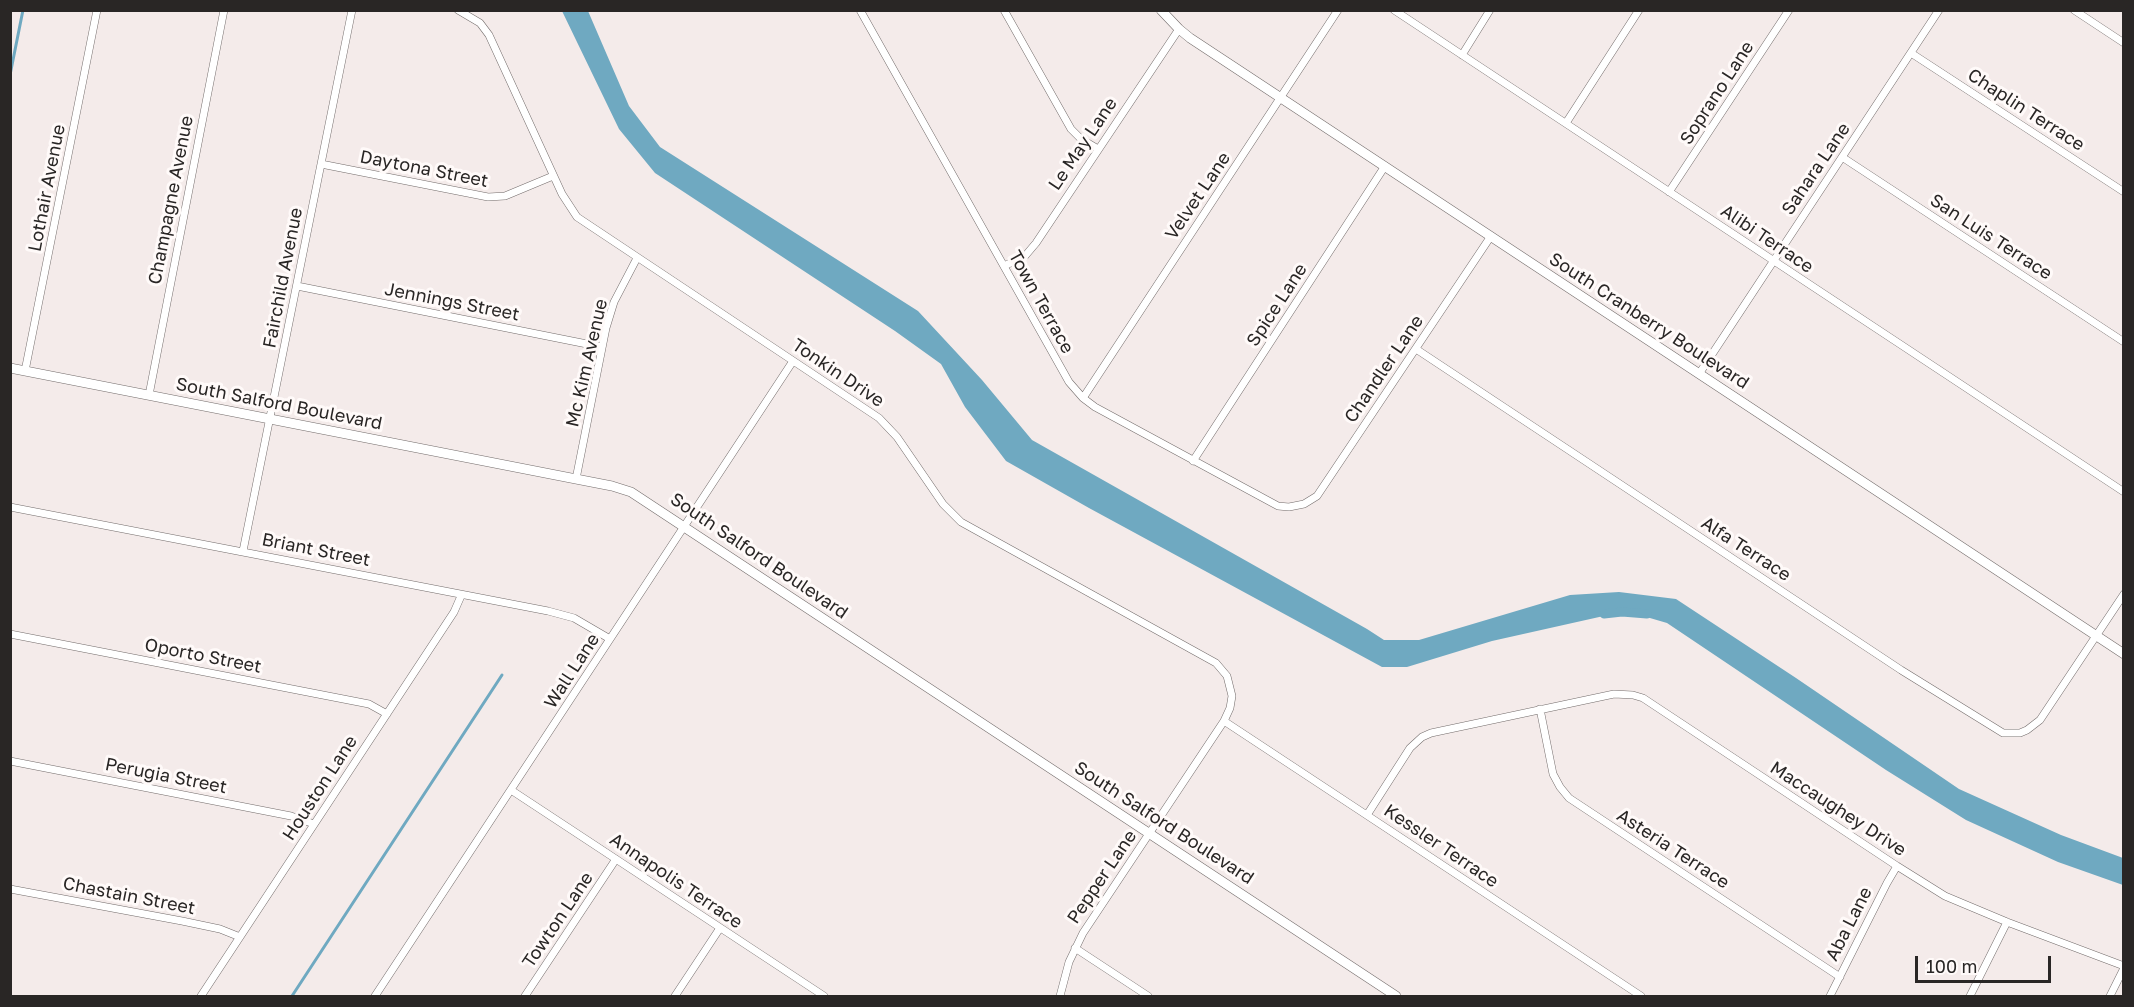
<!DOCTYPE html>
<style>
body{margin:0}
#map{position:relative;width:2134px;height:1007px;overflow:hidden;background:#f4ebea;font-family:"Golos Text",sans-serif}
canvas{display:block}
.frame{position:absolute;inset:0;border:12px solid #292625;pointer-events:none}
.scale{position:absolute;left:1915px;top:956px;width:136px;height:27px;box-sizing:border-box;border:3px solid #292625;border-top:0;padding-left:8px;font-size:18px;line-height:21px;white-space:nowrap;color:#292625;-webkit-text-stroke:4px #fffaf9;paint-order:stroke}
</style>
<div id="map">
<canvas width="2134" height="1007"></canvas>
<div class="frame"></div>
<div class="scale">100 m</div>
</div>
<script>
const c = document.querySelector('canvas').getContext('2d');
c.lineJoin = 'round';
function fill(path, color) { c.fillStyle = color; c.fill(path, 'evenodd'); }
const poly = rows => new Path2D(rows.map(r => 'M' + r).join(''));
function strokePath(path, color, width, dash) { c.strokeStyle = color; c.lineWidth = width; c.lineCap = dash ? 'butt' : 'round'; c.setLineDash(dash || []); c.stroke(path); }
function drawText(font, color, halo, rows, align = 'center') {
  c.font = font + ' "Golos Text",sans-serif'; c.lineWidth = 6; c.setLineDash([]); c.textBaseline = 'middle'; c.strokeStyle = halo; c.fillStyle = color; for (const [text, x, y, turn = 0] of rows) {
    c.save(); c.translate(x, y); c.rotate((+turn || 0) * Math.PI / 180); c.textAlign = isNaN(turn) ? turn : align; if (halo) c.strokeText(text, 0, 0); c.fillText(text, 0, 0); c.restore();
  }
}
fill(poly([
 [562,11,588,11,629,106,660,147,918,311,982,380,1032,440,1367,629,1384,640,1419,640,1570,595,1619,592,1676,599,1796,678,1959,789,2061,835,2123,858,2123,885,2058,862,1966,820,1886,770,1667,623,1626,611,1492,641,1407,667,1382,667,1089,508,1006,461,965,407,941,364,895,331,655,173,619,129]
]), '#6fa9c1');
strokePath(poly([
 [10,75,23,10],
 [292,996,502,675]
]), '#6fa9c1', 3);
strokePath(poly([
 [1604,614,1622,612,1647,614]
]), '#6fa9c1', 9);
const minor = poly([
 [458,10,480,23,489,35,562,194,577,217,879,418,897,437,943,504,961,522,1216,663,1227,676,1232,696,1230,708,1224,721,1083,933,1069,962,1060,996],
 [860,10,1069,382,1083,398,1095,407,1278,506,1289,507,1304,504,1317,496,1491,236],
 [1004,10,1071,129,1081,139,1098,149],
 [1394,10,2124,492],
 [2074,10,2124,43],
 [1911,53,2124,192],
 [1462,55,1490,10],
 [1566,123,1639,10],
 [1842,157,2124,342],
 [321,164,488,197,505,196,553,176],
 [1669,192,1789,10],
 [1004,266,1025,256,1036,243,1179,29],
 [297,286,602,347],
 [1416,349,1901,670,2003,733,2020,733,2027,730,2040,720,2124,594],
 [25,371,97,10],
 [1699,374,1939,10],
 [149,395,224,10],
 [1083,398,1338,10],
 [1193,461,1385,166],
 [576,479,606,328,614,302,637,258],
 [10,507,548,611,574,618,610,639],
 [243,551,352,10],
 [10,634,369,704,387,714],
 [1540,709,1553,774,1560,787,1569,798,1840,977],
 [1224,721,1641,996],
 [10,761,291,816,314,824],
 [511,790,824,996],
 [1367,815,1410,748,1422,737,1431,733,1614,694,1633,695,1643,698,1897,866,1945,896,2007,922,2124,966],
 [10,889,182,921,220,929,240,937],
 [1075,948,1148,996],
 [201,996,454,612,461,596],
 [375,996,793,361],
 [525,996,616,859],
 [675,996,720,928],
 [1830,996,1887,883,1897,866],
 [1970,996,2007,922],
 [2110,996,2124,968]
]);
const tertiary = poly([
 [1161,10,1179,29,1190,38,2124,654],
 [10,368,576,479,612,486,631,492,1396,996]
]);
strokePath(minor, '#736c6b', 8);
strokePath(tertiary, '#736c6b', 10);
strokePath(minor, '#fff', 7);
strokePath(tertiary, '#fff', 9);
drawText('18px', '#292625', '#fffaf9', [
 ["Soprano Lane",1717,93,-57],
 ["Chaplin Terrace",2026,110,33],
 ["Le May Lane",1083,144,-56],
 ["Daytona Street",424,169,11],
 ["Sahara Lane",1816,169,-56],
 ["Lothair Avenue",47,188,-79],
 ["Velvet Lane",1198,196,-56],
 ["Champagne Avenue",171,200,-79],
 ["San Luis Terrace",1991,237,33],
 ["Alibi Terrace",1767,239,34],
 ["Fairchild Avenue",283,278,-79],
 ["Jennings Street",452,302,11],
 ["Town Terrace",1041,302,61],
 ["Spice Lane",1277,305,-57],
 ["South Cranberry Boulevard",1649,321,33],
 ["Mc Kim Avenue",587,363,-77],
 ["Chandler Lane",1384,369,-56],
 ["Tonkin Drive",838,373,34],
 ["South Salford Boulevard",279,404,11],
 ["Alfa Terrace",1746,549,33],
 ["Briant Street",316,550,11],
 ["South Salford Boulevard",759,556,34],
 ["Oporto Street",203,656,11],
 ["Wall Lane",572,671,-57],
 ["Perugia Street",166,776,11],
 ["Houston Lane",320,788,-57],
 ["Maccaughey Drive",1838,809,33],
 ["South Salford Boulevard",1164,823,33],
 ["Kessler Terrace",1441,846,34],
 ["Asteria Terrace",1673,849,33],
 ["Pepper Lane",1102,877,-56],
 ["Annapolis Terrace",676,881,34],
 ["Chastain Street",129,896,11],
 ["Towton Lane",558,920,-56],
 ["Aba Lane",1849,924,-63]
]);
</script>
